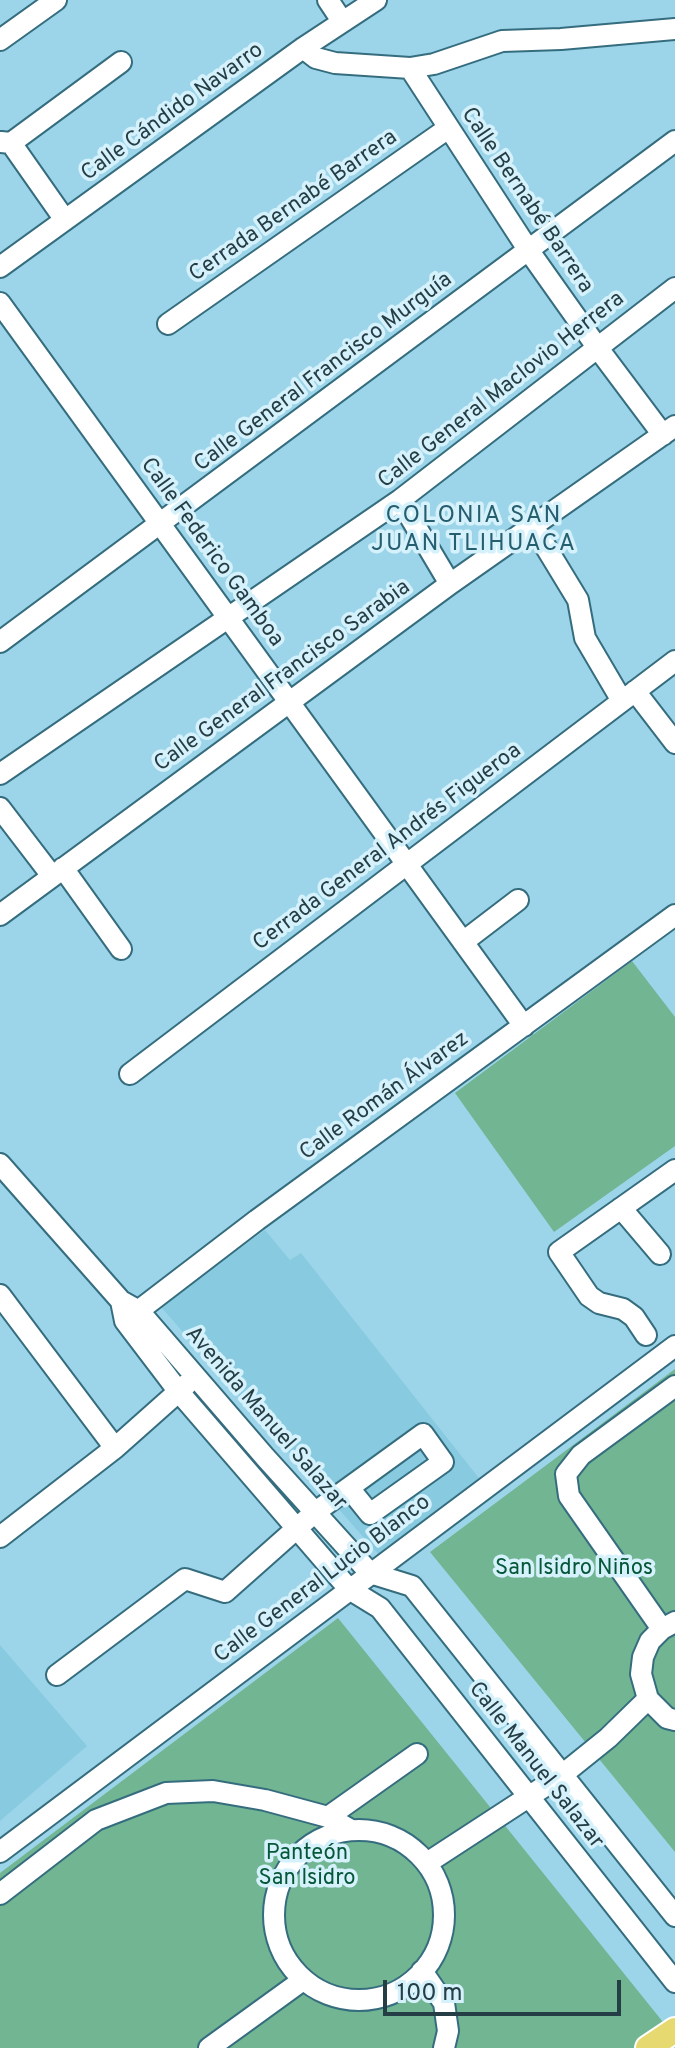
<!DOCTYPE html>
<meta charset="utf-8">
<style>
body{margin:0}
#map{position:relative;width:675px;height:2048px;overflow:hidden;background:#9cd5e9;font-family:Overpass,sans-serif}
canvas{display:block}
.scale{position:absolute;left:383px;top:1980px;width:238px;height:36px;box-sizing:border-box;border:4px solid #253d44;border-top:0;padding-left:10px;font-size:24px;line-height:28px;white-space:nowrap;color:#253d44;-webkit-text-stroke:6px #d5f1fb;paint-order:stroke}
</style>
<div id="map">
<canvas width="675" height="2048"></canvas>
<div class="scale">100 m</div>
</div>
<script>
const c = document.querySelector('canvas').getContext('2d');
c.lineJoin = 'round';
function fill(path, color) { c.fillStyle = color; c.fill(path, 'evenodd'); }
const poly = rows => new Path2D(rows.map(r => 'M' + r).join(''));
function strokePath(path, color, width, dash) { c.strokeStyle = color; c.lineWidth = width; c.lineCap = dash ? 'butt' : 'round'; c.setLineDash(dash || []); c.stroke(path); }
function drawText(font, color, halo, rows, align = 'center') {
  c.font = font + ' Overpass,sans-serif'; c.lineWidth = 7; c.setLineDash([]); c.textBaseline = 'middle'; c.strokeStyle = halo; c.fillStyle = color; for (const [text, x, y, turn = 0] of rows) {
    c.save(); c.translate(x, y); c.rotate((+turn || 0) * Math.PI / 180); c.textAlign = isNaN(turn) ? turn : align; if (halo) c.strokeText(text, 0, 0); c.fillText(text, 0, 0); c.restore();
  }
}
fill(poly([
 [265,1230,290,1260,301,1253,482,1482,380,1556,161,1307],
 [0,1645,87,1746,0,1821]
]), '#88cae0');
fill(poly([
 [632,961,675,1017,675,1146,554,1232,455,1093],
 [675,1369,675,1852,430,1552],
 [338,1618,671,2032,646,2048,0,2048,0,1873]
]), '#72b592');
const minor = poly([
 [328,0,342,21],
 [0,40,56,0],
 [303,48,316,58,335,63,410,68,434,64,502,41,561,39,675,29],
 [410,68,529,251,597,347,663,435],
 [1,142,11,143,65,220],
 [11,143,121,62],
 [0,267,303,48,376,0],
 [0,303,524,1026],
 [168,324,447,129],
 [400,500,450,584],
 [533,526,578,600,585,638,622,701],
 [0,642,675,141],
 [635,691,675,743],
 [0,774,400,500,675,288],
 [0,808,52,876],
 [63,868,121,949],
 [0,915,450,584,675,426],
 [463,942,518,900],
 [130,1074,675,661],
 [0,1164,121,1301,139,1311,265,1457,370,1573],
 [621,1208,660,1254],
 [0,1295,115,1448],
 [121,1301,125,1321,179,1392,349,1589,380,1608,675,1982],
 [125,1321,257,1220,675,915],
 [646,1335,634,1317,623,1309,599,1303,589,1296,559,1252,675,1170],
 [0,1537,115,1448,187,1384],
 [370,1573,412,1586,675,1916],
 [675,1622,662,1629,650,1641,643,1657,641,1674,648,1699,667,1718,675,1720],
 [662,1629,569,1496,566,1474,581,1455,675,1386],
 [57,1675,185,1579,225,1592,314,1513,423,1434,443,1462,370,1514,349,1488],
 [328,1817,417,1754],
 '274 1915a85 85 0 1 1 170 0a85 85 0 1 1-170 0Z',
 [0,1852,675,1346],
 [427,1863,562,1775,608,1738,648,1699],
 [0,1894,96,1820,166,1793,213,1791,265,1800,328,1817,351,1830],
 [422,1971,444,2003,448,2031,444,2048],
 [209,2048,303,1980]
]);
const major = poly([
 [648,2048,675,2030]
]);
strokePath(minor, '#356d7f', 24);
strokePath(major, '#fff', 28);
strokePath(minor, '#fff', 20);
strokePath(major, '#e6d96f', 24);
drawText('22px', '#253d44', '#d5f1fb', [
 ["Calle Cándido Navarro",173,113,-36],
 ["Calle Bernabé Barrera",526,201,56],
 ["Cerrada Bernabé Barrera",294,207,-35],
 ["Calle General Francisco Murguía",324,373,-37],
 ["Calle General Maclovio Herrera",502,391,-38],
 ["Calle Federico Gamboa",211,553,54],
 ["Calle General Francisco Sarabia",283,677,-36],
 ["Cerrada General Andrés Figueroa",388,848,-37],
 ["Calle Román Álvarez",385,1097,-36],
 ["Avenida Manuel Salazar",265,1419,49],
 ["Calle General Lucio Blanco",323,1580,-37],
 ["Calle Manuel Salazar",535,1766,52]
]);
drawText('22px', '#065738', '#d5f1fb', [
 ["San Isidro Niños",574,1570],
 ["Panteón",307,1855],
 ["San Isidro",307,1880]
]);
c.letterSpacing = '2px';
drawText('24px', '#255e6f', '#d5f1fb', [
 ["COLONIA SAN",474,517],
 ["JUAN TLIHUACA",474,545]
]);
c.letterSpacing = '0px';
</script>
